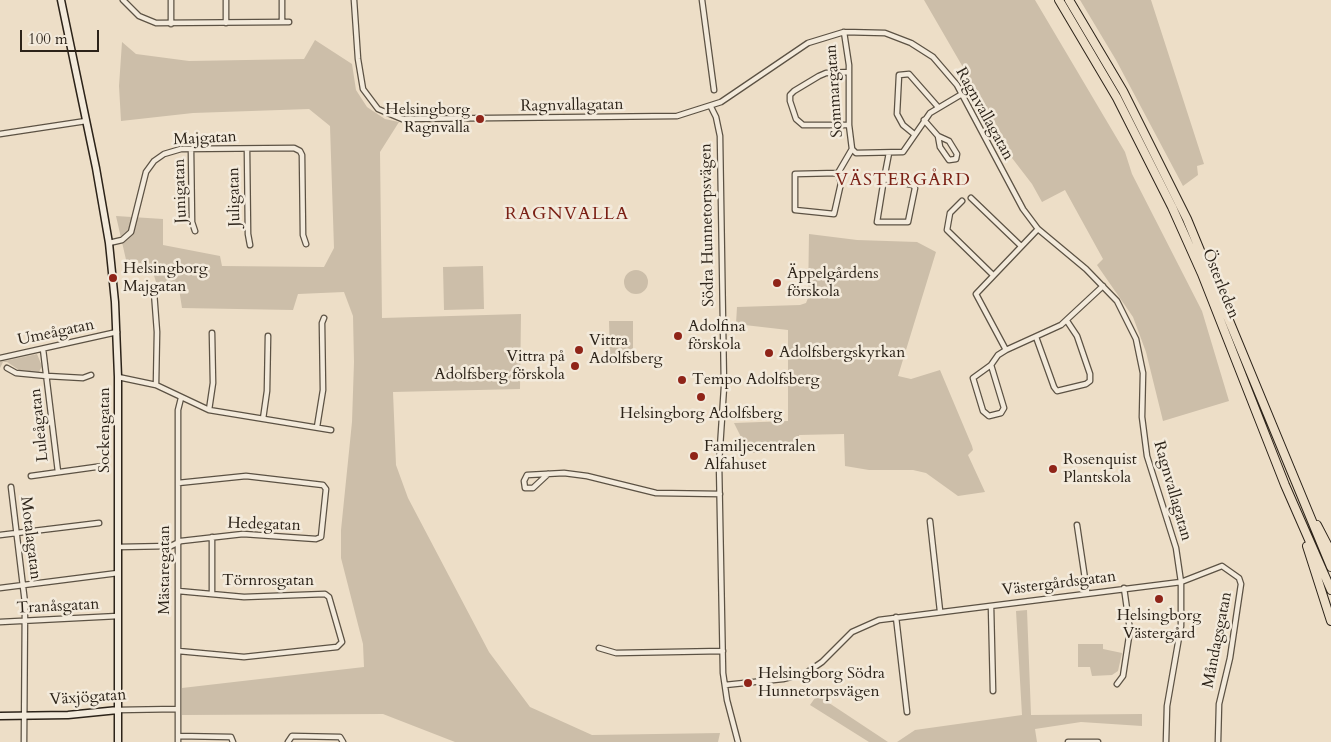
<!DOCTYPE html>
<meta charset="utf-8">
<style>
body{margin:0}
#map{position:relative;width:1331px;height:742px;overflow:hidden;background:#eddec7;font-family:Cardo,serif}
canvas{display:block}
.scale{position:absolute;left:20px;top:30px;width:79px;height:22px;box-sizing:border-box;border:2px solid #2c2319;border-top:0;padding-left:6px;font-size:15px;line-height:18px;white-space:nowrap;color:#2c2319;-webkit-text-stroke:4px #f3eadb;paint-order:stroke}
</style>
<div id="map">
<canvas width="1331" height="742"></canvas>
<div class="scale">100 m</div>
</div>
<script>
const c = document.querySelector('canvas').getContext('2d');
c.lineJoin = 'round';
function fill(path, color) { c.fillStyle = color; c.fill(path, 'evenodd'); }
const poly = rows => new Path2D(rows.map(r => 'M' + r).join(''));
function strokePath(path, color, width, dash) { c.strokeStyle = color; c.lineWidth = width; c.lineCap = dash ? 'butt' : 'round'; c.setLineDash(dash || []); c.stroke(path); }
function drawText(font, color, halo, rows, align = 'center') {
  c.font = font + ' Cardo,serif'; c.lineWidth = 5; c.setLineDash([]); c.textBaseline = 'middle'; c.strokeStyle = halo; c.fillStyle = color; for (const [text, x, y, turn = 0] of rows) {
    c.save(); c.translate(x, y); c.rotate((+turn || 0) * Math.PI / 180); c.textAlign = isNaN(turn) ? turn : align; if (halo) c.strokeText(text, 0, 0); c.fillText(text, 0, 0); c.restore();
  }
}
fill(poly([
 [924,0,1035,0,1125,152,1132,174,1202,311,1229,401,1163,421,1146,352,1133,317,1097,265,1103,259,1065,190,1042,202,1032,184,1012,158,1008,145],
 [1080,0,1151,0,1204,164,1197,166,1198,175,1183,186,1116,60],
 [315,40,352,64,356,90,367,107,385,119,399,122,380,152,382,318,521,314,520,389,393,392,396,465,408,498,489,652,530,707,592,735,720,733,718,742,455,742,383,714,182,715,182,688,364,667,363,644,341,558,341,530,352,422,354,362,353,316,344,292,298,294,293,310,182,308,179,289,156,282,151,266,136,262,127,264,116,216,163,219,163,245,220,256,222,266,324,267,334,248,330,126,309,109,193,113,121,121,119,86,122,42,136,54,189,61,304,59],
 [809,234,857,240,917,242,936,252,898,376,911,379,940,370,972,446,973,450,968,455,985,492,958,496,926,473,913,470,869,470,845,466,844,434,799,435,798,452,753,453,745,445,734,423,788,421,788,330,736,324,737,307,800,305,806,303,808,298],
 [483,266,484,309,444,310,443,267],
 '624 282a12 12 0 1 1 24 0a12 12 0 1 1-24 0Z',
 [633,321,633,358,610,358,609,321],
 [37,354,42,366,39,372,19,370,7,362,3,362,0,368,0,362],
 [1027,610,1031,715,1142,714,1142,726,1081,722,1035,729,1037,742,897,742,915,730,1022,715,1016,611],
 [1078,644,1103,644,1103,649,1122,653,1118,671,1112,675,1092,676,1090,667,1078,667],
 [817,695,888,742,869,742,810,705]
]), '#ccbea9');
const street = poly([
 [123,0,139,16,156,23,289,22],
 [171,0,171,24],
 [226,0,226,23],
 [282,0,282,22],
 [354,0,358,59,363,89,378,109,402,119,677,116,721,102,808,43,844,32,885,33,911,43,933,57,957,85,1023,209,1038,229,1086,269,1117,301,1136,339,1143,373,1142,417,1147,456,1176,548,1181,582,1181,626,1167,706,1166,742],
 [702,0,714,90],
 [844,32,849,65,849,125,852,149,856,153,903,152,930,113,962,94],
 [849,72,826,73,819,76,794,91,790,95,790,101,796,119,803,125,849,125],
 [711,107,716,117,720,136,724,387,719,463,723,673,727,700,738,742],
 [924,120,938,136,940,147,949,160,956,159,957,154,949,141,938,136],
 [0,134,86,121],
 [914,134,903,125,897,114,899,75,909,74,938,107],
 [191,149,192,222,195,231],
 [247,149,248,234,250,245],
 [838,173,841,183,834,214,795,210,795,174,838,173,852,149],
 [884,179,877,222,908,222,915,188,913,185,884,179,889,153],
 [971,198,1021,246],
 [962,201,950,213,947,230,993,275],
 [1038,229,976,294,1006,350,1061,325,1103,286],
 [109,243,122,240,131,232,146,172,154,161,164,154,181,149,294,148,300,151,302,155,303,235,306,244],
 [154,292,157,332,156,385],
 [1036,337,1054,387,1057,391,1086,384,1090,381,1090,374,1077,336,1067,321],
 [43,349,58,472],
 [0,358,117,332],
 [991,365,1004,408,1001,413,989,416,983,411,973,378,991,365,998,355,1006,350],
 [7,368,16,373,47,376,83,378,91,375],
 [118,377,156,385,209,410,331,430],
 [209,410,213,383,212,333],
 [263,419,267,391,268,336],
 [317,427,323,390,322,323,324,318],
 [548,474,533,488,525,488,524,481,527,475,564,473,587,476,656,493,720,494],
 [31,476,103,466],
 [11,487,25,603,24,742],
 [930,521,940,611],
 [1077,525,1087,592],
 [0,535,99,523],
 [212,537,212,594],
 [118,547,171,546,181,541,243,534,316,539,321,537,326,489,323,485,246,476,178,483],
 [0,588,118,573],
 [991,606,993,691],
 [896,617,907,712],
 [0,622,118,616],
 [599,648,616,653,723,651],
 [178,651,244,657,337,647,342,642,329,597,325,594,244,597,178,591],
 [1117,684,1123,676,1130,630,1124,588],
 [725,685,783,679,806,673,822,662,852,632,879,620,1181,582,1222,566,1239,578,1241,584,1230,658,1219,704,1218,742],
 [118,710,177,709],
 [178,736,231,737,233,742],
 [178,742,178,410,181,398],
 [288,742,292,736,340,737,343,742],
 [1068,742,1098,742]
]);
const secondary = poly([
 [61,0,96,168,109,243,115,302,118,377,118,742],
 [0,716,68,715,118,710]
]);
const primary = poly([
 [1059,0,1117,98,1172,207,1202,274,1285,485,1331,590],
 [1069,0,1123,91,1187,219,1331,567],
 [1317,525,1331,552],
 [1307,546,1331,621]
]);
strokePath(street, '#5c5244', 7);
strokePath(secondary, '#2c2319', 9);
strokePath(primary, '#2c2319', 10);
strokePath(street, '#f3eadb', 4.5);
strokePath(secondary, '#f3eadb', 6);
strokePath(primary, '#eddec7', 8);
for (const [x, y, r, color] of [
 [480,119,5,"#8f2418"],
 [113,278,5,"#8f2418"],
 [777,283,5,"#8f2418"],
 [678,336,5,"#8f2418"],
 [579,350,5,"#8f2418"],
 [769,353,5,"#8f2418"],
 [575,366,5,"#8f2418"],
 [682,380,5,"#8f2418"],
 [701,397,5,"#8f2418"],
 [694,456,5,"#8f2418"],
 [1053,469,5,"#8f2418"],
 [1159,599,5,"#8f2418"],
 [748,683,5,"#8f2418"]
]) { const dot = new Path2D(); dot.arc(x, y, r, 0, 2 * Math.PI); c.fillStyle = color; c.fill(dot); strokePath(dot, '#f3eadb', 2); }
drawText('16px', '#2c2319', '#f3eadb', [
 ["Sommargatan",835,91,-94],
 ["Ragnvallagatan",572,106,-1],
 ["Ragnvallagatan",984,114,61],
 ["Majgatan",205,139,-3],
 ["Junigatan",181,191,-92],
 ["Juligatan",235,197,-91],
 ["Södra Hunnetorpsvägen",708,225,-91],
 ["Österleden",1220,284,68],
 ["Umeågatan",56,333,-12],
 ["Luleågatan",40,425,-96],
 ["Sockengatan",105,430,-90],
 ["Ragnvallagatan",1172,491,74],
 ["Hedegatan",264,525,2],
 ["Motalagatan",30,538,83],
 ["Mästaregatan",165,570,-90],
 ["Törnrosgatan",268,581],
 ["Västergårdsgatan",1059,584,-7],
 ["Tranåsgatan",58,607,-3],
 ["Måndagsgatan",1218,640,-79],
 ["Växjögatan",88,698,-4]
]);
drawText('16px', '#2c2319', '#f3eadb', [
 ["Helsingborg",470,110,"right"],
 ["Ragnvalla",470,128,"right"],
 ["Helsingborg",123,269],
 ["Majgatan",123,287],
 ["Äppelgårdens",787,274],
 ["förskola",787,292],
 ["Adolfina",688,327],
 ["förskola",688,345],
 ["Vittra",589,341],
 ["Adolfsberg",589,359],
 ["Adolfsbergskyrkan",779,353],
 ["Vittra på",565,357,"right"],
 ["Adolfsberg förskola",565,375,"right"],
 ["Tempo Adolfsberg",692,380],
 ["Helsingborg Adolfsberg",701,414,"center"],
 ["Familjecentralen",704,447],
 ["Alfahuset",704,465],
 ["Rosenquist",1063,460],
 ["Plantskola",1063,478],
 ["Helsingborg",1159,616,"center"],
 ["Västergård",1159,634,"center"],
 ["Helsingborg Södra",758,674],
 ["Hunnetorpsvägen",758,692]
], 'left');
c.letterSpacing = '1px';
drawText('18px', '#7a1f14', '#f3eadb', [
 ["VÄSTERGÅRD",903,181],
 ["RAGNVALLA",567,215]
]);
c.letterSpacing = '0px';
</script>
